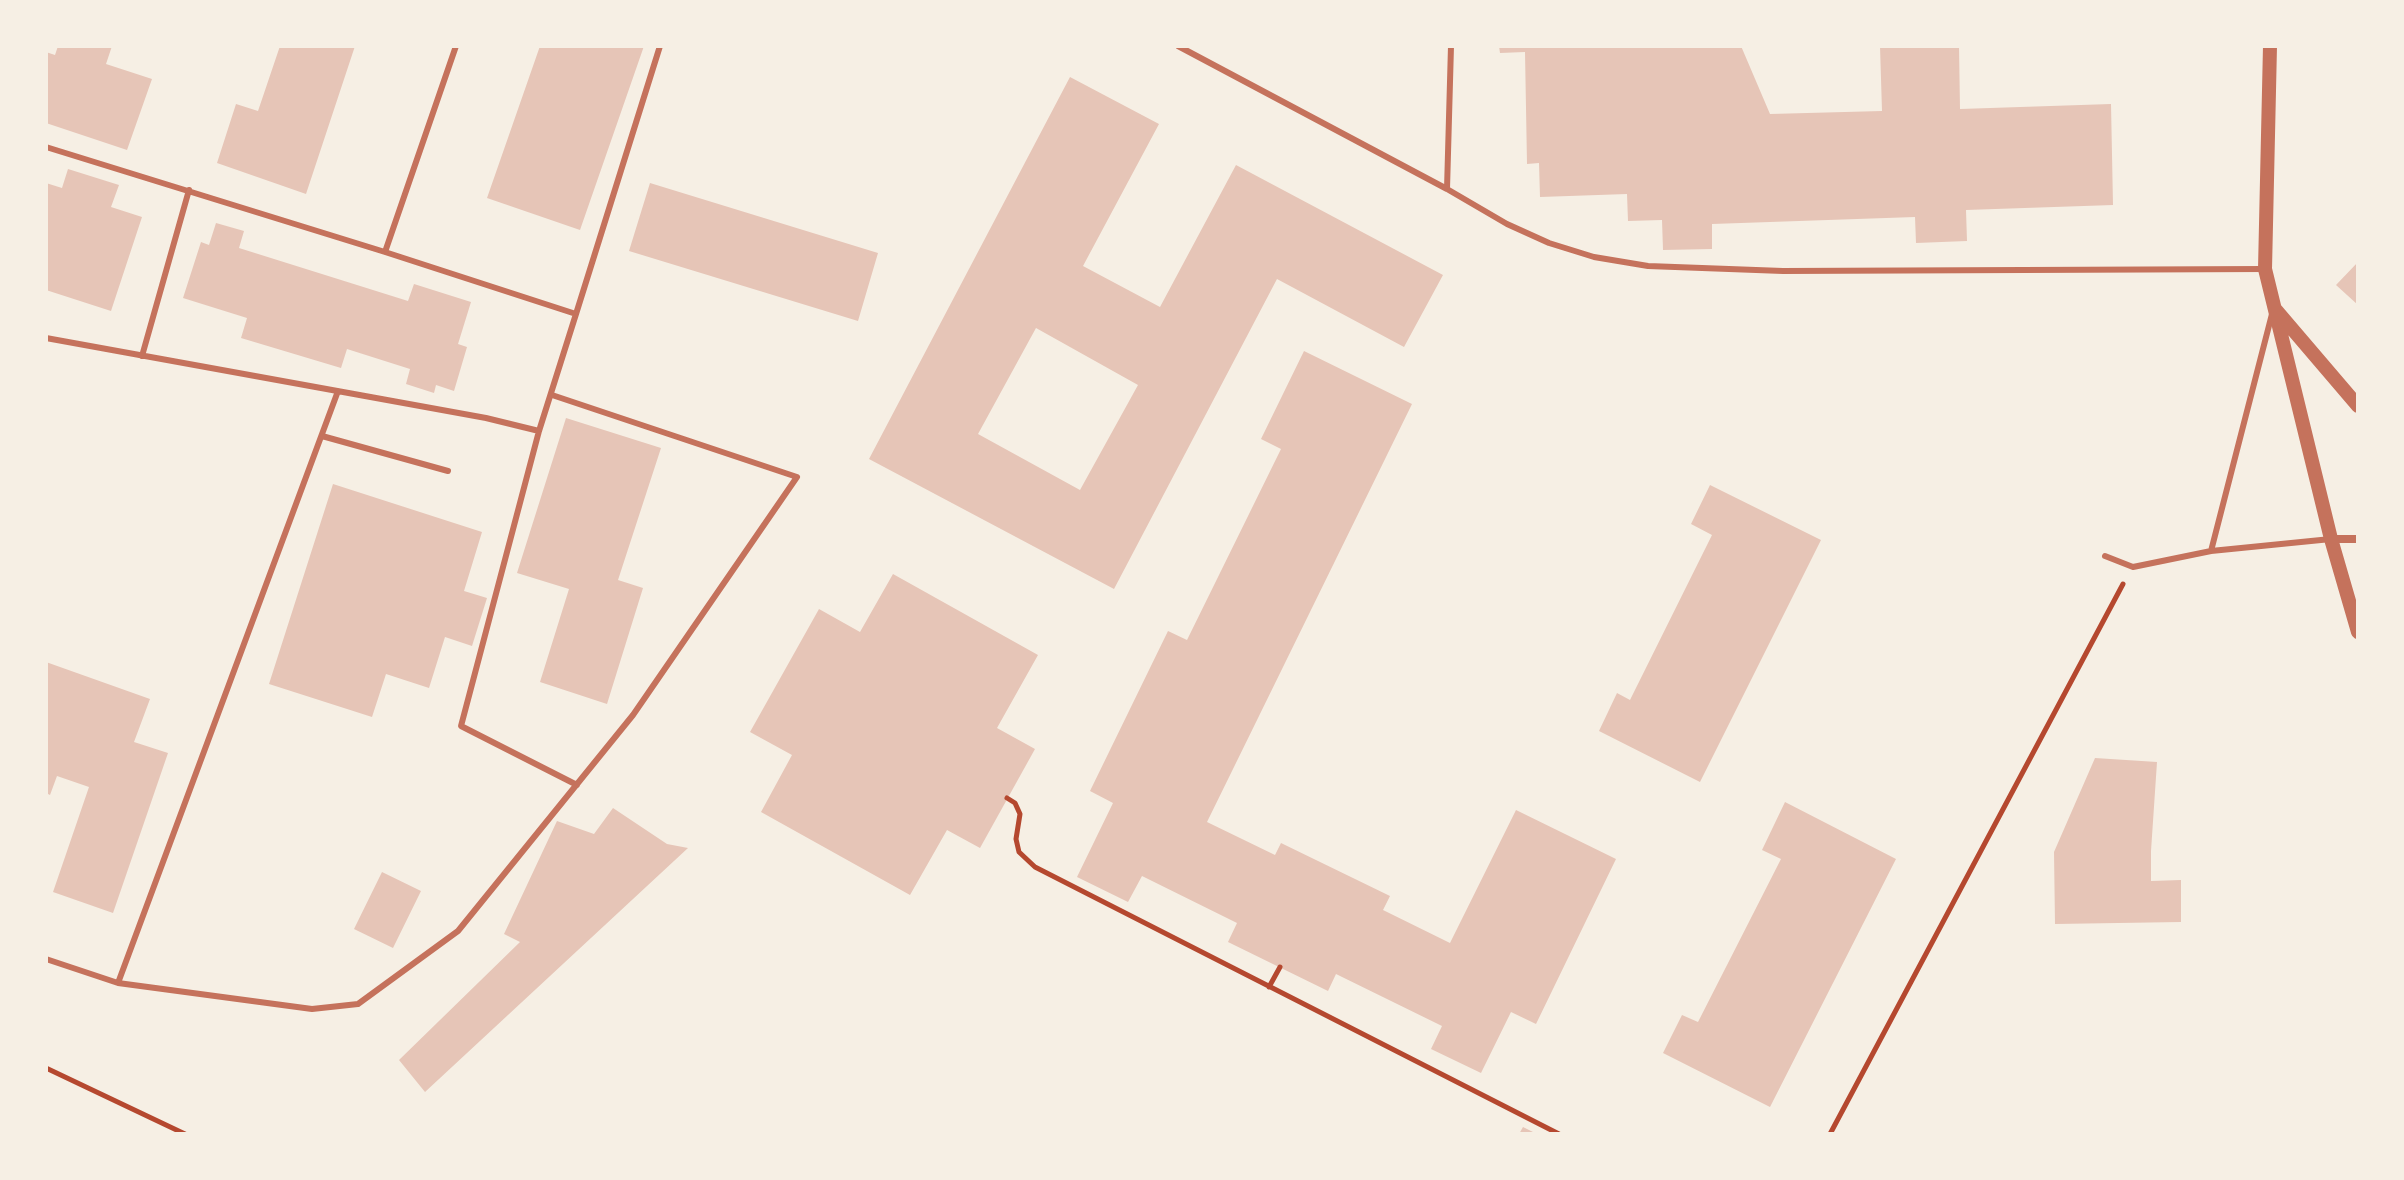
<!DOCTYPE html>
<style>
body{margin:0}
#map{position:relative;width:2404px;height:1180px;overflow:hidden;background:#f6efe4;font-family:Mulish,sans-serif}
canvas{display:block}
.frame{position:absolute;inset:0;border:48px solid #f6efe4;pointer-events:none}
</style>
<div id="map">
<canvas width="2404" height="1180"></canvas>
<div class="frame"></div>
</div>
<script>
const c = document.querySelector('canvas').getContext('2d');
c.lineJoin = 'round';
function fill(path, color) { c.fillStyle = color; c.fill(path, 'evenodd'); }
const poly = rows => new Path2D(rows.map(r => 'M' + r).join(''));
function strokePath(path, color, width, dash) { c.strokeStyle = color; c.lineWidth = width; c.lineCap = dash ? 'butt' : 'round'; c.setLineDash(dash || []); c.stroke(path); }
fill(poly([
 [58,46,112,46,106,64,152,79,127,150,46,123,46,52,55,55],
 [280,46,355,46,306,194,217,163,236,104,258,111],
 [540,46,644,46,580,230,487,198],
 [1499,46,1741,46,1770,114,1882,111,1880,46,1959,46,1960,109,2111,104,2113,205,1966,210,1967,241,1916,243,1915,217,1712,224,1712,249,1663,250,1662,220,1628,221,1627,194,1540,197,1539,163,1527,164,1525,52,1500,53],
 [1070,77,1159,124,1083,266,1160,307,1236,165,1443,275,1404,347,1277,279,1114,589,869,459],
 [1036,328,1138,385,1080,490,978,434],
 [68,169,119,185,111,207,142,217,111,311,46,290,46,183,62,188],
 [650,183,878,253,858,321,629,251],
 [216,223,244,231,239,248,408,301,414,284,471,302,458,344,467,347,454,391,436,385,434,393,406,384,410,369,347,349,341,368,241,338,247,318,183,298,201,242,209,245],
 [2358,262,2358,305,2336,285],
 [1304,351,1412,404,1207,822,1275,855,1281,843,1390,896,1383,910,1450,943,1516,810,1616,859,1536,1024,1511,1012,1481,1073,1431,1049,1442,1026,1336,974,1328,991,1228,942,1237,923,1142,876,1128,902,1077,877,1113,803,1090,791,1168,631,1187,640,1281,449,1261,439],
 [566,418,661,448,618,580,643,588,607,704,540,682,569,589,517,573],
 [333,484,482,532,464,591,487,598,472,646,445,637,429,688,386,674,372,717,269,684],
 [1710,485,1821,540,1700,782,1599,731,1617,693,1630,700,1712,535,1691,524],
 [893,574,1038,655,997,728,1035,749,980,848,947,830,910,895,761,812,792,755,750,732,819,609,860,632],
 [46,662,150,699,134,742,168,753,113,913,53,892,89,787,57,776,50,795,46,793],
 [2095,758,2157,762,2151,851,2151,881,2181,880,2181,922,2055,924,2054,852],
 [1785,802,1896,859,1770,1107,1663,1053,1682,1015,1698,1022,1781,859,1762,850],
 [613,808,667,844,688,848,425,1092,399,1060,520,942,504,934,557,821,594,834],
 [382,872,421,891,393,948,354,929],
 [1523,1127,1537,1134,1519,1134]
]), '#e6c5b7');
strokePath(poly([
 [1007,798,1015,803,1020,814,1016,839,1019,852,1035,867,1559,1134],
 [1269,987,1280,967],
 [46,1068,185,1134],
 [1830,1134,2123,584]
]), '#b5482f', 5);
strokePath(poly([
 [1178,46,1447,189,1507,224,1549,243,1594,257,1648,266,1783,271,2265,269],
 [46,147,385,252,576,314,539,431,486,418,46,338],
 [1447,189,1451,46],
 [385,252,456,46],
 [576,314,660,46],
 [142,356,189,190],
 [539,431,461,726,577,785],
 [322,436,448,471],
 [2211,551,2272,314],
 [2105,556,2133,567,2211,551,2331,539],
 [46,959,118,983,312,1009,358,1004,458,931,633,715,797,477,552,395],
 [118,983,338,391]
]), '#c5725c', 6);
strokePath(poly([
 [2331,539,2358,539]
]), '#c5725c', 8);
strokePath(poly([
 [2270,46,2265,269,2331,539,2358,632],
 [2276,310,2358,406]
]), '#c5725c', 14);
</script>
